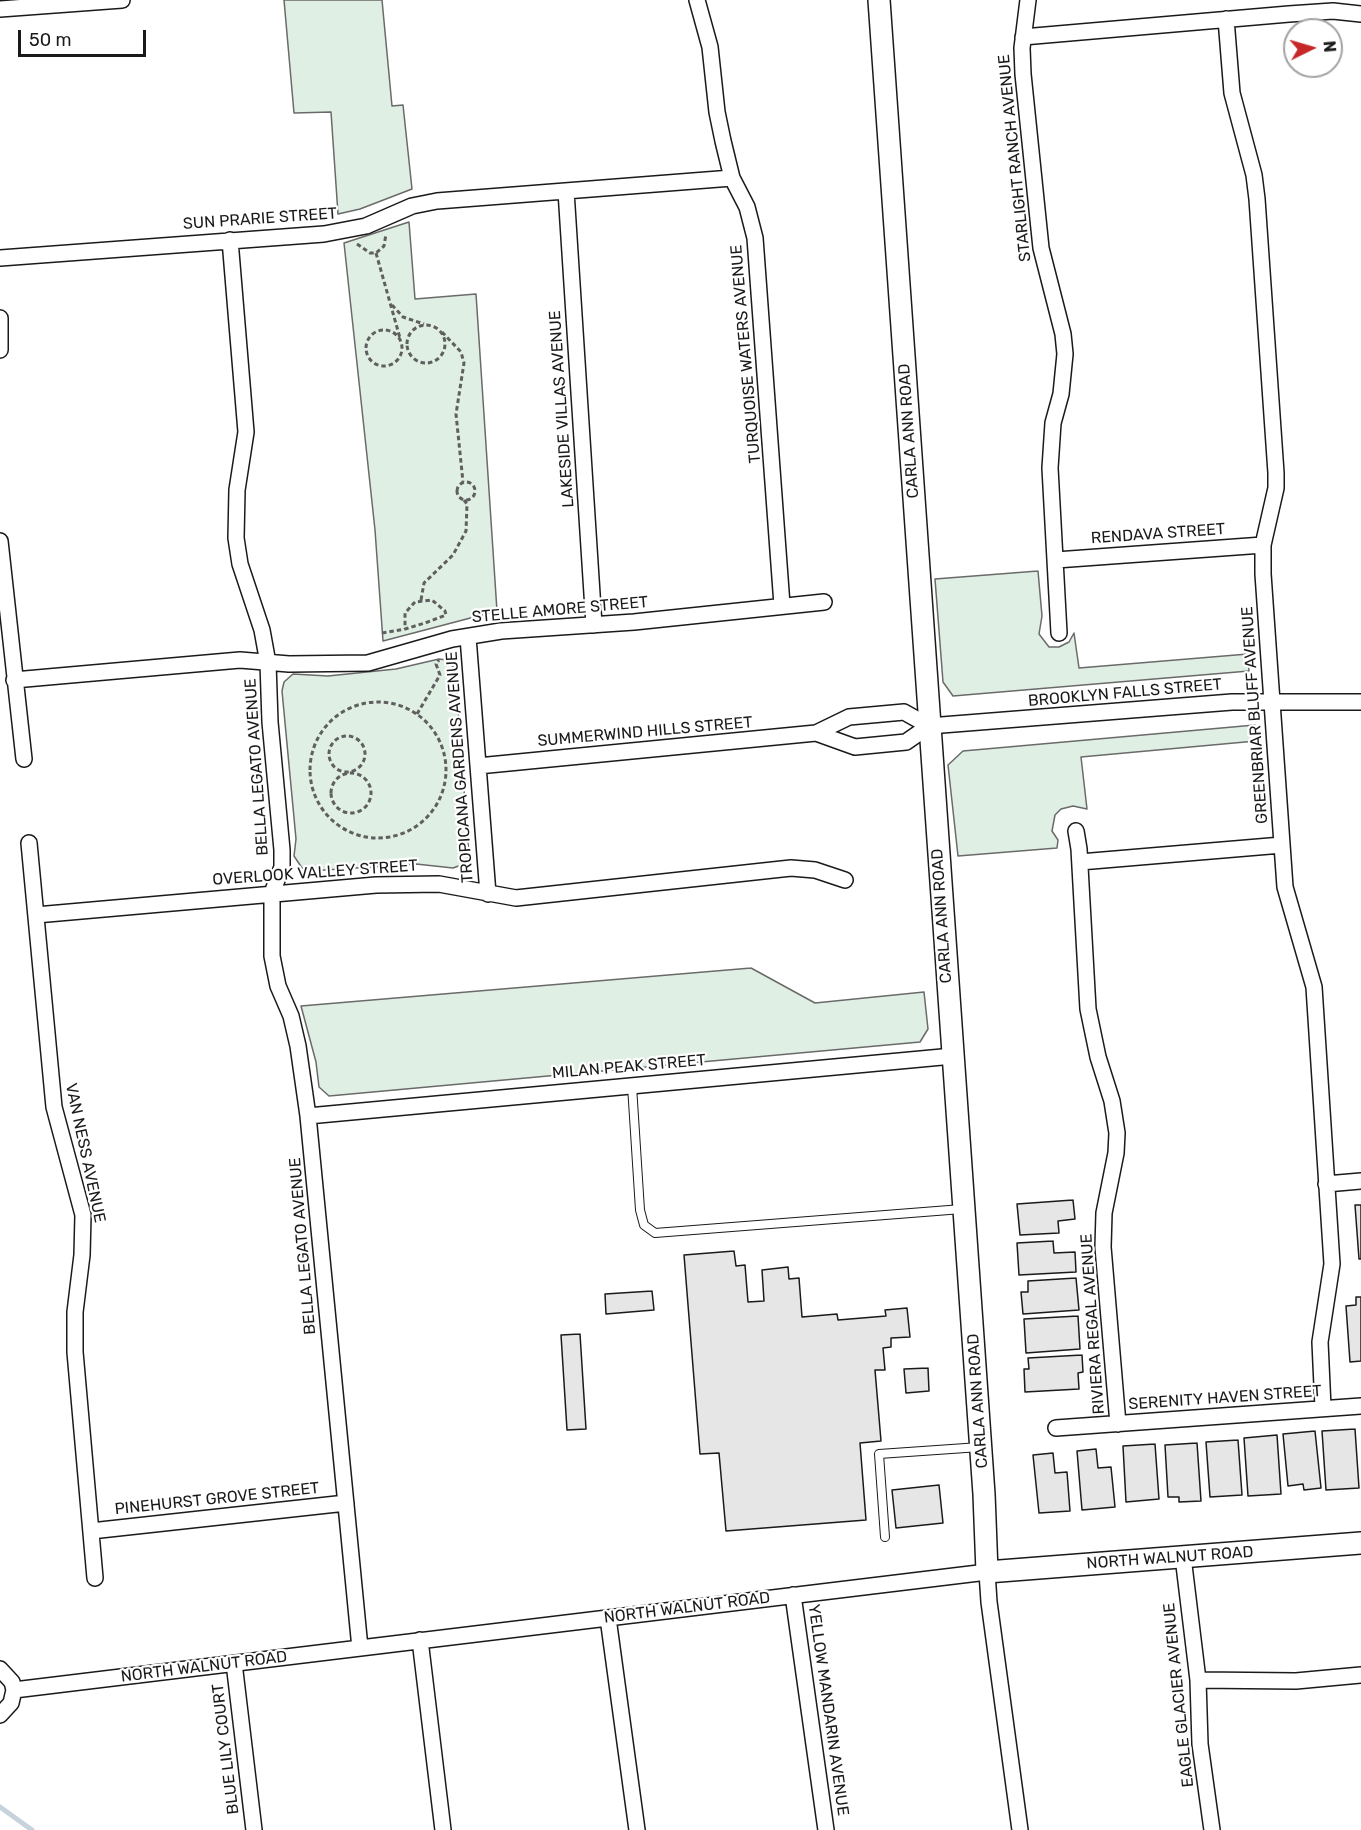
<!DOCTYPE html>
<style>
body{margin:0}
#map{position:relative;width:1361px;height:1830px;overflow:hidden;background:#fff;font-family:Rubik,sans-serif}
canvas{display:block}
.north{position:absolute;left:1283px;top:18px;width:60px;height:60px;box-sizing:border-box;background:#fff;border:2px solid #a3a3a3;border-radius:50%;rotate:85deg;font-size:16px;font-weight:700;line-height:24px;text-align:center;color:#1a1a1a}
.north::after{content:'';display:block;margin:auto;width:21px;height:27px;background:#c62828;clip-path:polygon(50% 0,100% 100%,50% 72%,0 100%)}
.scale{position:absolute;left:18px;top:30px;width:128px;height:27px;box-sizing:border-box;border:3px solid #1a1a1a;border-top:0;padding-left:8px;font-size:18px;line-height:21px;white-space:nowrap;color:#1a1a1a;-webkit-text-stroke:4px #fff;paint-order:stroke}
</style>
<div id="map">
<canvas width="1361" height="1830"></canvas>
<div class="north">N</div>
<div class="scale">50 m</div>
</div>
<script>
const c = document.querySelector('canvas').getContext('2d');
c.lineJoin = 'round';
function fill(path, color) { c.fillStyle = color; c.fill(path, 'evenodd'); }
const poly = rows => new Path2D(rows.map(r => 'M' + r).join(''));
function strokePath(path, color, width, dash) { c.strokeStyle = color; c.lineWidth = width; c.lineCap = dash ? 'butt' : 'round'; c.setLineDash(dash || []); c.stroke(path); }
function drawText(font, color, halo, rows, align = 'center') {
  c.font = font + ' Rubik,sans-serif'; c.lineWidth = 4.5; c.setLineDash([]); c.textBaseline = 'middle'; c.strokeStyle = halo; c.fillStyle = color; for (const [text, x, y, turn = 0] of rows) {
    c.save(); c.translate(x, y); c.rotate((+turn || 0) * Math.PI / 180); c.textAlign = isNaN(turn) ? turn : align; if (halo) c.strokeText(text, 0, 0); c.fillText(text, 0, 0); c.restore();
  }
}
const green = poly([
 [284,0,382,0,392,106,403,105,412,189,360,209,338,214,331,112,294,113,284,0],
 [409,222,415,299,476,294,497,611,383,641,375,530,344,243,409,222],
 [1038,571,1042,616,1039,634,1049,647,1059,647,1069,642,1074,633,1079,668,1248,654,1249,671,953,696,943,682,935,579,1038,571],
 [439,659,447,660,455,669,469,856,464,864,453,868,416,864,310,871,302,868,294,856,296,839,282,691,284,682,293,674,328,676,396,669,439,659],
 [1255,725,1256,741,1081,757,1087,809,1073,806,1061,809,1055,815,1052,831,1058,840,1057,848,958,856,948,765,963,751,1255,725],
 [751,968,815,1003,924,992,928,1029,920,1042,329,1096,319,1087,316,1062,301,1006,751,968]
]);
fill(green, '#e0efe3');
strokePath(green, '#6a6a6a', 1.5);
strokePath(poly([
 [0,1807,32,1830]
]), '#c6d2dc', 5);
const building = poly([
 [1073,1200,1075,1219,1058,1221,1059,1233,1020,1235,1017,1204,1073,1200],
 [1355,1205,1361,1205,1361,1259,1359,1259,1355,1205],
 [1053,1241,1054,1253,1075,1252,1076,1272,1019,1275,1017,1243,1053,1241],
 [734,1251,736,1266,745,1265,748,1302,764,1301,762,1270,788,1267,789,1279,799,1278,802,1317,837,1314,838,1320,886,1316,885,1310,907,1308,910,1337,891,1338,891,1347,883,1348,885,1370,875,1370,881,1441,860,1443,866,1520,726,1531,719,1453,700,1454,684,1255,734,1251],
 [1076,1278,1079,1310,1023,1314,1021,1292,1028,1292,1028,1281,1076,1278],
 [652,1291,654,1310,606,1314,605,1294,652,1291],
 [1356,1297,1361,1297,1361,1361,1350,1362,1346,1306,1356,1305,1356,1297],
 [1078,1316,1080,1349,1026,1353,1024,1319,1078,1316],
 [580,1334,586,1429,567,1430,561,1335,580,1334],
 [1082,1355,1083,1372,1078,1373,1079,1389,1025,1392,1024,1369,1029,1369,1028,1358,1082,1355],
 [928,1368,929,1391,906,1393,904,1369,928,1368],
 [1355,1429,1359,1488,1326,1490,1322,1431,1355,1429],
 [1315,1431,1321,1488,1304,1490,1303,1484,1288,1486,1283,1434,1315,1431],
 [1277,1435,1281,1494,1248,1496,1244,1438,1277,1435],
 [1238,1440,1242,1495,1210,1497,1206,1442,1238,1440],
 [1197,1443,1201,1501,1179,1502,1179,1497,1168,1497,1165,1445,1197,1443],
 [1155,1444,1159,1499,1126,1502,1123,1446,1155,1444],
 [1096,1449,1098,1468,1111,1467,1115,1507,1082,1510,1077,1451,1096,1449],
 [1053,1453,1055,1473,1067,1472,1070,1511,1039,1513,1033,1455,1053,1453],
 [939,1485,943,1523,896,1528,892,1490,939,1485]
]);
fill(building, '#e6e6e6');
strokePath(building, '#1a1a1a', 1.5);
const lane = poly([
 [632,1086,640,1210,644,1225,655,1233,962,1209],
 [885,1537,879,1454,980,1447]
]);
const street = poly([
 [697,0,710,47,717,112,723,141,732,178,747,207,755,238,782,605],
 [1028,0,1022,48,1023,74,1041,248,1063,334,1065,354,1061,394,1053,423,1050,468,1059,633],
 [0,9,122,0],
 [1226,19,1232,93,1254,175,1257,199,1276,473,1276,488,1263,545,1263,574,1285,887,1314,987,1332,1264,1320,1342,1323,1408],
 [1023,37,1289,14,1333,11,1361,14],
 [566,191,594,625],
 [230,240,246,432,237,490,236,538,240,564,262,630,268,663,270,722,282,850,282,867,272,893,272,956,278,986,291,1016,298,1046,308,1116,360,1648],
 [0,258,324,234,366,226,412,206,437,201,732,178],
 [0,318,0,350],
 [0,541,24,759],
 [1056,560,1263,545],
 [468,637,488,894],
 [14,680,240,660,289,664,368,663,452,639,501,631,634,622,824,602],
 [929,726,1232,702,1361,702],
 [816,733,855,747,906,742,929,726],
 [478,766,816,733,849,717,904,712,929,726],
 [1076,831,1079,849,1088,1009,1098,1057,1112,1101,1117,1133,1116,1153,1104,1213,1103,1247,1118,1424],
 [29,843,54,1107,83,1215,82,1255,75,1312,75,1352,95,1578],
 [1080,862,1282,845],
 [36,915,376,885,439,884,516,898,791,868,815,870,845,880],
 [308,1116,953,1056],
 [1326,1184,1361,1181],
 [1056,1428,1361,1406],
 [91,1531,346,1503],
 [1183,1557,1198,1680,1200,1744,1212,1830],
 [793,1595,826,1830],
 [608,1618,637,1830],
 [420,1640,443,1830],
 [234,1663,254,1830],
 [0,1669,12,1682,14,1690,11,1703,0,1715],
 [1198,1680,1296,1681,1361,1675],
 [14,1690,987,1572,989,1602,1020,1830]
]);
const secondary = poly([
 [879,0,984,1494,987,1572,1361,1543]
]);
strokePath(lane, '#1a1a1a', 10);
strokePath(street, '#1a1a1a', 18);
strokePath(secondary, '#1a1a1a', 24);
strokePath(poly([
 [357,244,370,253,376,253,384,246,386,234],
 [376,253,400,338],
 [392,305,403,317,424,324],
 '407 344a19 19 0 1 1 38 0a19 19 0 1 1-38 0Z',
 '366 348a18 18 0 1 1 36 0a18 18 0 1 1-36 0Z',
 [442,332,461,352,464,363,456,414,463,482],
 '457 491a9 9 0 1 1 18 0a9 9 0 1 1-18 0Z',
 [421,600,424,583,453,555,466,531,467,504,464,500],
 [382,633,405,629,425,623,446,615,445,611,432,600,415,602,405,613,405,629],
 '310 770a68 68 0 1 1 136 0a68 68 0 1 1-136 0Z',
 [417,714,440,675,436,664,439,660],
 '329 754a18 18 0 1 1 36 0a18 18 0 1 1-36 0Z',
 '331 793a20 20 0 1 1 40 0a20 20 0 1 1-40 0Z'
]), '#5f5f5f', 3, [4.5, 3]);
strokePath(lane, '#fff', 8);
strokePath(street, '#fff', 15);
strokePath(secondary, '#fff', 21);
drawText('16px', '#1a1a1a', '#fff', [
 ["STARLIGHT RANCH AVENUE",1015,158,-96],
 ["SUN PRARIE STREET",260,219,-4],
 ["TURQUOISE WATERS AVENUE",746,354,-95],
 ["LAKESIDE VILLAS AVENUE",562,409,-94],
 ["CARLA ANN ROAD",909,431,-94],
 ["RENDAVA STREET",1158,534,-4],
 ["STELLE AMORE STREET",560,610,-5],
 ["BROOKLYN FALLS STREET",1125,693,-5],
 ["GREENBRIAR BLUFF AVENUE",1255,715,-94],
 ["SUMMERWIND HILLS STREET",645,732,-5],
 ["BELLA LEGATO AVENUE",257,767,-94],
 ["TROPICANA GARDENS AVENUE",460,767,-94],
 ["OVERLOOK VALLEY STREET",315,873,-4],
 ["CARLA ANN ROAD",942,916,-94],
 ["MILAN PEAK STREET",629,1067,-5],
 ["VAN NESS AVENUE",85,1153,78],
 ["BELLA LEGATO AVENUE",303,1246,-95],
 ["RIVIERA REGAL AVENUE",1093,1324,-94],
 ["SERENITY HAVEN STREET",1225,1398,-4],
 ["CARLA ANN ROAD",978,1401,-94],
 ["PINEHURST GROVE STREET",217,1499,-6],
 ["NORTH WALNUT ROAD",1170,1558,-4],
 ["NORTH WALNUT ROAD",687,1608,-7],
 ["NORTH WALNUT ROAD",204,1667,-7],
 ["EAGLE GLACIER AVENUE",1179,1695,-96],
 ["YELLOW MANDARIN AVENUE",828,1710,82],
 ["BLUE LILY COURT",226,1749,-97]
]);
</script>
